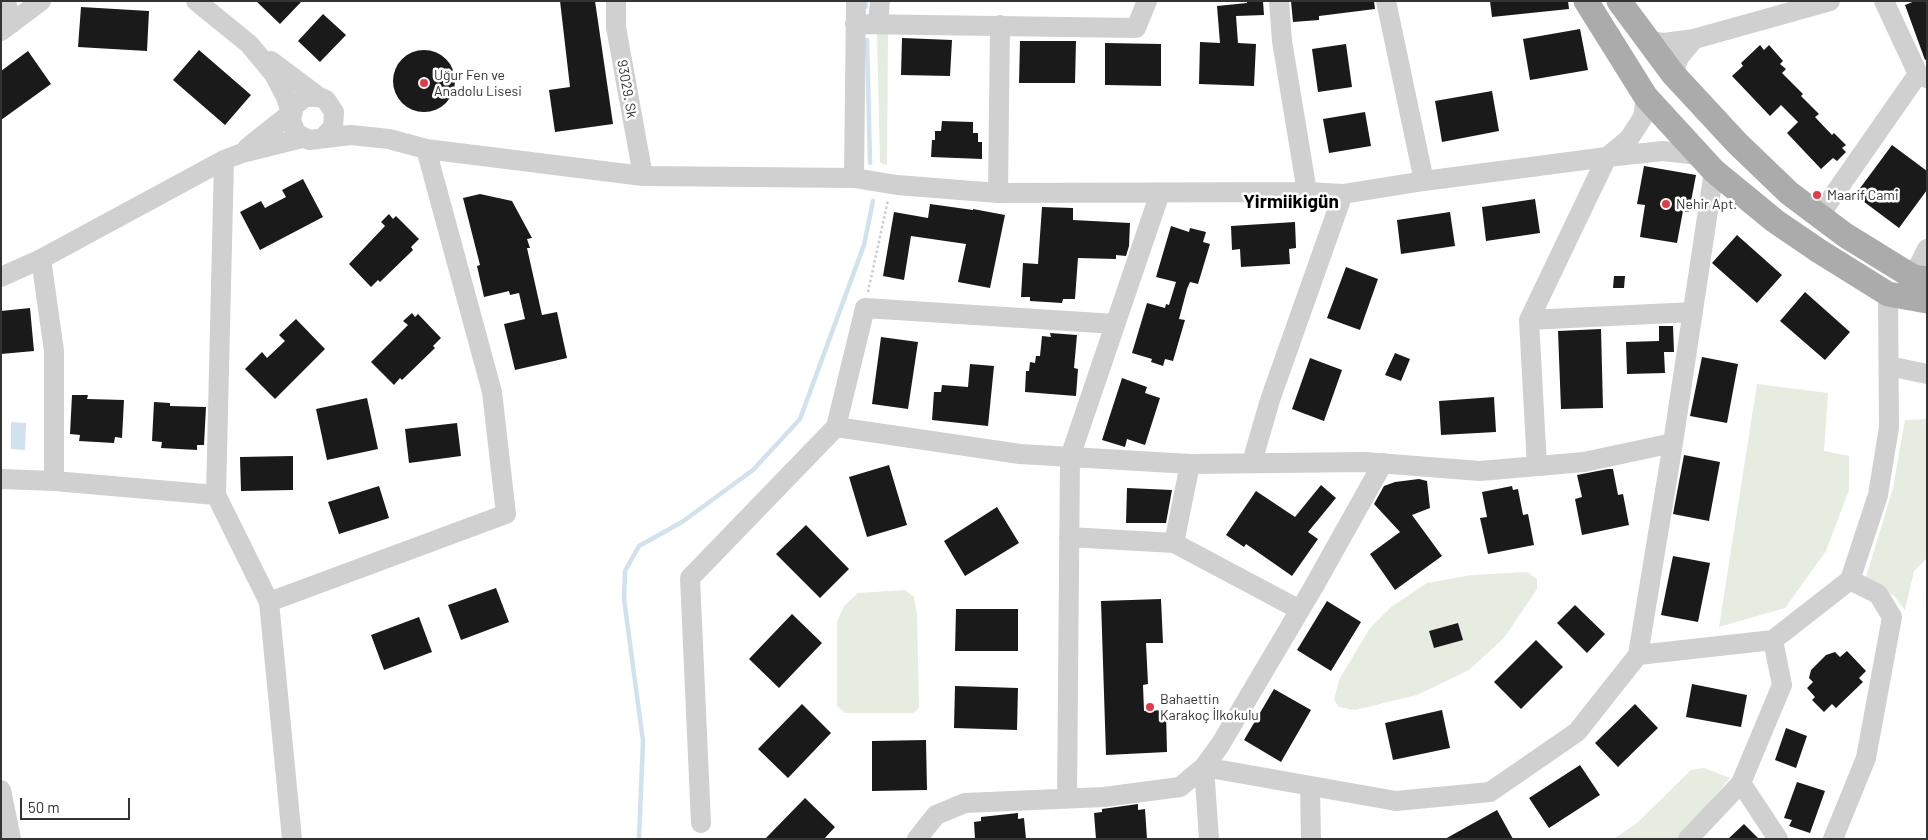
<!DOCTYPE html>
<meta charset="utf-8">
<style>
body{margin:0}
#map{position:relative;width:1928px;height:840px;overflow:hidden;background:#fff;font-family:Barlow,sans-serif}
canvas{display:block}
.frame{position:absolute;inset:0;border:2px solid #333;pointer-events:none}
.scale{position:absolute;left:20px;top:798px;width:110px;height:22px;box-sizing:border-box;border:2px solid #333;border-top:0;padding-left:6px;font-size:15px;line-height:18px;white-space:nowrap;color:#333;-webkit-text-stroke:4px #fff;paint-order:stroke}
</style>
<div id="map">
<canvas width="1928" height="840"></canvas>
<div class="frame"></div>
<div class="scale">50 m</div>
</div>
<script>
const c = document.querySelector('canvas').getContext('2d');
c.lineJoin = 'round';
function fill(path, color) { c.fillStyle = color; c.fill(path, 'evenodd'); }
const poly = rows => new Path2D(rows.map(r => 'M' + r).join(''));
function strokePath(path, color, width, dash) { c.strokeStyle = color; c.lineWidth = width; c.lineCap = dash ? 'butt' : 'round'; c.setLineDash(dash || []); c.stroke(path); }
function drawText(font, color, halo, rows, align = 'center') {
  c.font = font + ' Barlow,sans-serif'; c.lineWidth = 5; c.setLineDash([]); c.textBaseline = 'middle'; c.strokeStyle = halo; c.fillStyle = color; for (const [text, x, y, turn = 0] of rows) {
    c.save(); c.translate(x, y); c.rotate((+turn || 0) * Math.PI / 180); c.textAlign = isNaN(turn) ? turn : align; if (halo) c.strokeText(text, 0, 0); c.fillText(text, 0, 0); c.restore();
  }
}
fill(poly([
 [877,33,888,33,887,165,880,163],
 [1757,384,1828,393,1824,451,1849,456,1849,490,1826,551,1785,608,1719,627],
 [1927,419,1927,558,1914,571,1905,610,1895,597,1866,577,1893,488,1905,420],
 [1527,572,1537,579,1537,589,1504,638,1469,670,1417,695,1355,710,1339,707,1334,700,1339,680,1370,628,1391,607,1427,583,1472,575],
 [905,590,914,597,917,615,919,707,914,713,845,713,837,706,837,622,844,606,858,593],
 [1704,768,1730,778,1680,837,1677,839,1614,839,1637,823,1691,770]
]), '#e6ecdf');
fill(poly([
 [11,422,26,423,25,450,11,449]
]), '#cfe2ee');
strokePath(poly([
 [866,7,866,1],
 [867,40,870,163],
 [639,839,643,741,624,599,625,571,639,546,682,522,753,470,800,419,864,245,873,201]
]), '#cfe2ee', 4.5);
fill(poly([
 [256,1,302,1,280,24],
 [560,1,595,1,613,124,555,132,549,90,570,87],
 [1247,1,1263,1,1264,15,1236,16,1238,43,1256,44,1254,86,1199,84,1200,42,1220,43,1217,6,1247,3],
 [1291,1,1374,1,1375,9,1319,16,1319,20,1293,22],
 [1490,1,1568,1,1569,9,1492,17],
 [1915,1,1927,1,1927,59,1925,60,1905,5],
 [81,7,149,11,147,51,78,47],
 [323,14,346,35,320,62,298,41],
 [1580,29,1588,70,1530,80,1523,39],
 [902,38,952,40,950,76,901,75],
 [1020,41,1076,41,1075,83,1019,83],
 [1105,43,1161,44,1161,86,1105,85],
 [1346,44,1352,87,1318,92,1312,49],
 [1760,45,1764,50,1769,45,1783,61,1780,64,1786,69,1782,73,1803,94,1801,96,1819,114,1815,117,1832,135,1834,133,1846,145,1842,148,1846,152,1837,161,1833,158,1821,169,1787,133,1798,122,1781,105,1770,116,1732,76,1743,66,1741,63],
 '393 81a31 31 0 1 1 62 0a31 31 0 1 1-62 0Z',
 [199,50,251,95,225,125,173,80],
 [28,51,51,84,1,120,1,71],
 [1492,91,1499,131,1442,142,1435,101],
 [1365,112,1371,146,1329,153,1323,119],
 [942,121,973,122,973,133,978,133,978,142,982,142,982,159,931,157,932,140,935,140,935,131,941,131],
 [1892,145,1927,171,1927,190,1899,228,1855,195],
 [1644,166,1696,175,1689,212,1683,211,1677,243,1640,237,1645,205,1637,204],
 [303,179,323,217,260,250,240,212,261,201,265,208,286,197,282,190],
 [480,194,512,201,532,238,527,239,530,248,527,248,542,315,557,312,567,358,515,370,504,324,525,319,519,293,510,295,509,291,484,297,477,266,480,265,463,198],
 [1535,199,1540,233,1486,241,1482,207],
 [930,204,973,210,973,209,1005,215,990,288,958,282,966,244,911,236,904,280,883,276,894,212,928,218],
 [1042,207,1073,208,1073,220,1130,223,1129,246,1126,256,1116,255,1116,259,1078,258,1075,299,1063,299,1062,303,1030,301,1030,297,1021,297,1023,263,1038,264],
 [1450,212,1455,246,1401,254,1397,220],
 [389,214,393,219,396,216,419,239,411,247,413,250,380,282,378,280,371,287,349,264,385,226,381,222],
 [1295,222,1296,248,1289,249,1290,264,1241,267,1240,249,1232,250,1231,226],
 [1171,226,1189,232,1190,228,1206,232,1203,242,1210,244,1198,284,1190,282,1187,289,1179,319,1185,320,1173,361,1165,359,1163,366,1151,362,1152,359,1132,353,1147,303,1165,308,1166,304,1169,305,1176,282,1156,277],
 [1737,235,1782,275,1757,303,1712,263],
 [1346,267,1378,279,1360,330,1327,318],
 [1614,276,1625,276,1624,288,1613,288],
 [1805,292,1850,332,1825,360,1780,321],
 [30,308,34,351,1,354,1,311],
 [412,313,415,317,418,314,441,338,433,346,435,348,402,380,400,378,394,385,371,362,408,325,403,321],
 [296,319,325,349,275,399,245,369,262,352,267,358,285,341,279,335],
 [1659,326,1673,326,1674,352,1664,352,1665,373,1627,374,1626,342,1659,341],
 [1601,329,1603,408,1561,409,1558,331],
 [1050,333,1077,335,1074,368,1078,369,1076,396,1025,392,1026,371,1029,371,1030,362,1035,363,1036,356,1040,356,1042,336,1051,337],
 [881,337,918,342,908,409,872,404],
 [1395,353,1410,359,1401,381,1385,375],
 [1702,357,1738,364,1727,423,1690,416],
 [1310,358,1342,370,1324,421,1292,409],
 [970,364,994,366,988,426,932,420,934,392,941,392,942,385,968,387],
 [1122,378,1147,387,1145,393,1160,398,1145,445,1127,439,1125,447,1102,440],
 [72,395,88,395,87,399,124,400,122,438,115,437,114,443,79,441,80,435,70,434],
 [1494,397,1496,432,1441,435,1439,401],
 [367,398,378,449,327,460,316,409],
 [154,402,170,403,170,406,206,407,204,445,197,445,197,450,161,448,162,442,152,441],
 [457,423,461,456,409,463,405,429],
 [1684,455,1720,462,1709,521,1673,514],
 [293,456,293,490,241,491,240,457],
 [889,465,907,525,867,537,849,477],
 [1608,469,1613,469,1618,495,1623,494,1629,525,1582,535,1575,499,1582,497,1577,475],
 [1419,479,1427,481,1430,508,1412,515,1442,556,1395,590,1370,554,1400,532,1374,504,1384,486,1395,482],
 [1321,485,1336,498,1308,532,1318,539,1292,576,1246,544,1244,547,1226,535,1256,491,1295,517],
 [379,486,389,518,339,534,328,502],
 [1512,486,1513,490,1518,489,1523,515,1528,514,1534,545,1488,554,1480,518,1487,517,1482,492],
 [1127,488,1172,490,1166,523,1126,523],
 [997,507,1019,543,965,576,944,541],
 [806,525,849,569,820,598,776,554],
 [1673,556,1710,563,1698,622,1661,615],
 [496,588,509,622,461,640,448,605],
 [1161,599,1163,643,1146,643,1148,684,1143,685,1144,711,1166,710,1167,752,1106,755,1101,601],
 [1327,601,1361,622,1331,671,1297,650],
 [1575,605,1605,634,1587,653,1557,623],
 [956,609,1018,609,1018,651,955,651],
 [792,614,822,643,779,688,749,659],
 [419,617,432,652,384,670,371,635],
 [1458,623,1463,640,1434,648,1429,631],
 [1536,640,1563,667,1521,709,1494,682],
 [1847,651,1866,671,1859,678,1863,682,1836,708,1832,704,1824,712,1812,700,1815,697,1807,688,1813,682,1809,678,1811,670,1826,655,1835,652,1840,657],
 [1692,684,1747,695,1741,727,1686,717],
 [955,686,1018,688,1017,730,954,728],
 [1274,689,1311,710,1281,762,1244,740],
 [802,704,831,733,788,778,758,749],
 [1635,704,1658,728,1618,767,1595,743],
 [1442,710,1450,748,1393,760,1385,723],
 [1786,728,1807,736,1796,768,1775,760],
 [926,740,927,790,872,791,872,741],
 [1580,765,1600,795,1549,828,1529,798],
 [1797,782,1825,791,1810,833,1789,826,1792,820,1784,818],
 [805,798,835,827,824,839,765,839],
 [1138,804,1138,810,1145,809,1147,839,1096,839,1094,813,1102,812,1102,809],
 [1497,810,1513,839,1445,839],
 [1018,813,1018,819,1024,818,1026,839,975,839,974,822,981,821,981,817],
 [1744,824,1759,839,1728,839]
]), '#1a1a1a');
strokePath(poly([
 [868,292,888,200]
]), '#cdcdcd', 2.5, [2.5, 2.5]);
strokePath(poly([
 [6,1,11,24],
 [196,1,249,44,274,74,286,97,291,113,247,148],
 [616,1,616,27,643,176],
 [1279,1,1282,41,1307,192],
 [1386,1,1424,181],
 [1884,1,1918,74,1927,78],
 [878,23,880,1],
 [855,24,1136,28,1147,1],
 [1,31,41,1],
 [1648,41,1664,43,1694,39],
 [271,61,319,97],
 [1673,74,1679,57,1694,39,1830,1],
 [323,138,333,127,334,112,326,100,319,97,305,97,294,106,291,120,296,133,309,140,351,135,389,139,426,149,643,176,854,178,897,185,998,193,1307,192,1343,194,1424,181,1607,157,1629,139,1643,117,1646,97],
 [224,160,216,495,269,602,292,839],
 [854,178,856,1],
 [998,193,1000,25],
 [1819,216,1918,74],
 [41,259,54,351,54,481],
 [1,277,41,259,224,160,242,153,302,138],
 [1913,277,1927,249],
 [1529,320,1693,312],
 [1889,366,1927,374],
 [836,427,1020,454,1190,464,1365,462,1480,471,1584,462,1673,443],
 [1252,462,1270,400,1343,194],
 [1537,466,1529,320,1607,157,1663,151,1699,155],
 [1,479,54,481,216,495],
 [1069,537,1174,543,1300,610],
 [1174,543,1190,464],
 [269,602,506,514,492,392,426,149],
 [1638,655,1773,640,1850,580,1878,495,1889,427,1888,294],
 [1741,783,1778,839],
 [1310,786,1311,839],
 [1,790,11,839],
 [1067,799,1070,457,1160,193],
 [701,823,690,578,836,427,865,308,1115,324],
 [917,839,936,815,965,803,1104,797,1180,787,1204,767,1220,745,1313,588,1383,463],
 [1209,839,1204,767,1396,801,1490,792,1577,732,1638,655,1673,443,1714,171],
 [1688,839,1741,783,1782,685,1773,640],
 [1833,839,1866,758,1892,617,1878,594,1850,580]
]), '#d0d0d0', 20);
strokePath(poly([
 [1586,1,1646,97,1714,171,1775,221,1819,251,1888,294,1927,301],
 [1619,1,1673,74,1737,143,1789,193,1845,235,1913,277,1927,279]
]), '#ababab', 25);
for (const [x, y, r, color] of [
 [424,83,5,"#e63946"],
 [1817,195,5,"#e63946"],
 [1666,204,5,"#e63946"],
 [1150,707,5,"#e63946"]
]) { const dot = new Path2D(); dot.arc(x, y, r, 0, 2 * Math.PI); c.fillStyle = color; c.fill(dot); strokePath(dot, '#fff', 2); }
drawText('14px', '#333', '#fff', [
 ["Uğur Fen ve",434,75],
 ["Anadolu Lisesi",434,91],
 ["Maarif Cami",1827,195],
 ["Nehir Apt.",1676,204],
 ["Bahaettin",1160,699],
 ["Karakoç İlkokulu",1160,715]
], 'left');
drawText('14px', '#333', '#fff', [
 ["93029. Sk",627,89,80]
]);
drawText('bold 19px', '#000', '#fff', [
 ["Yirmiikigün",1291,202]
]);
</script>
